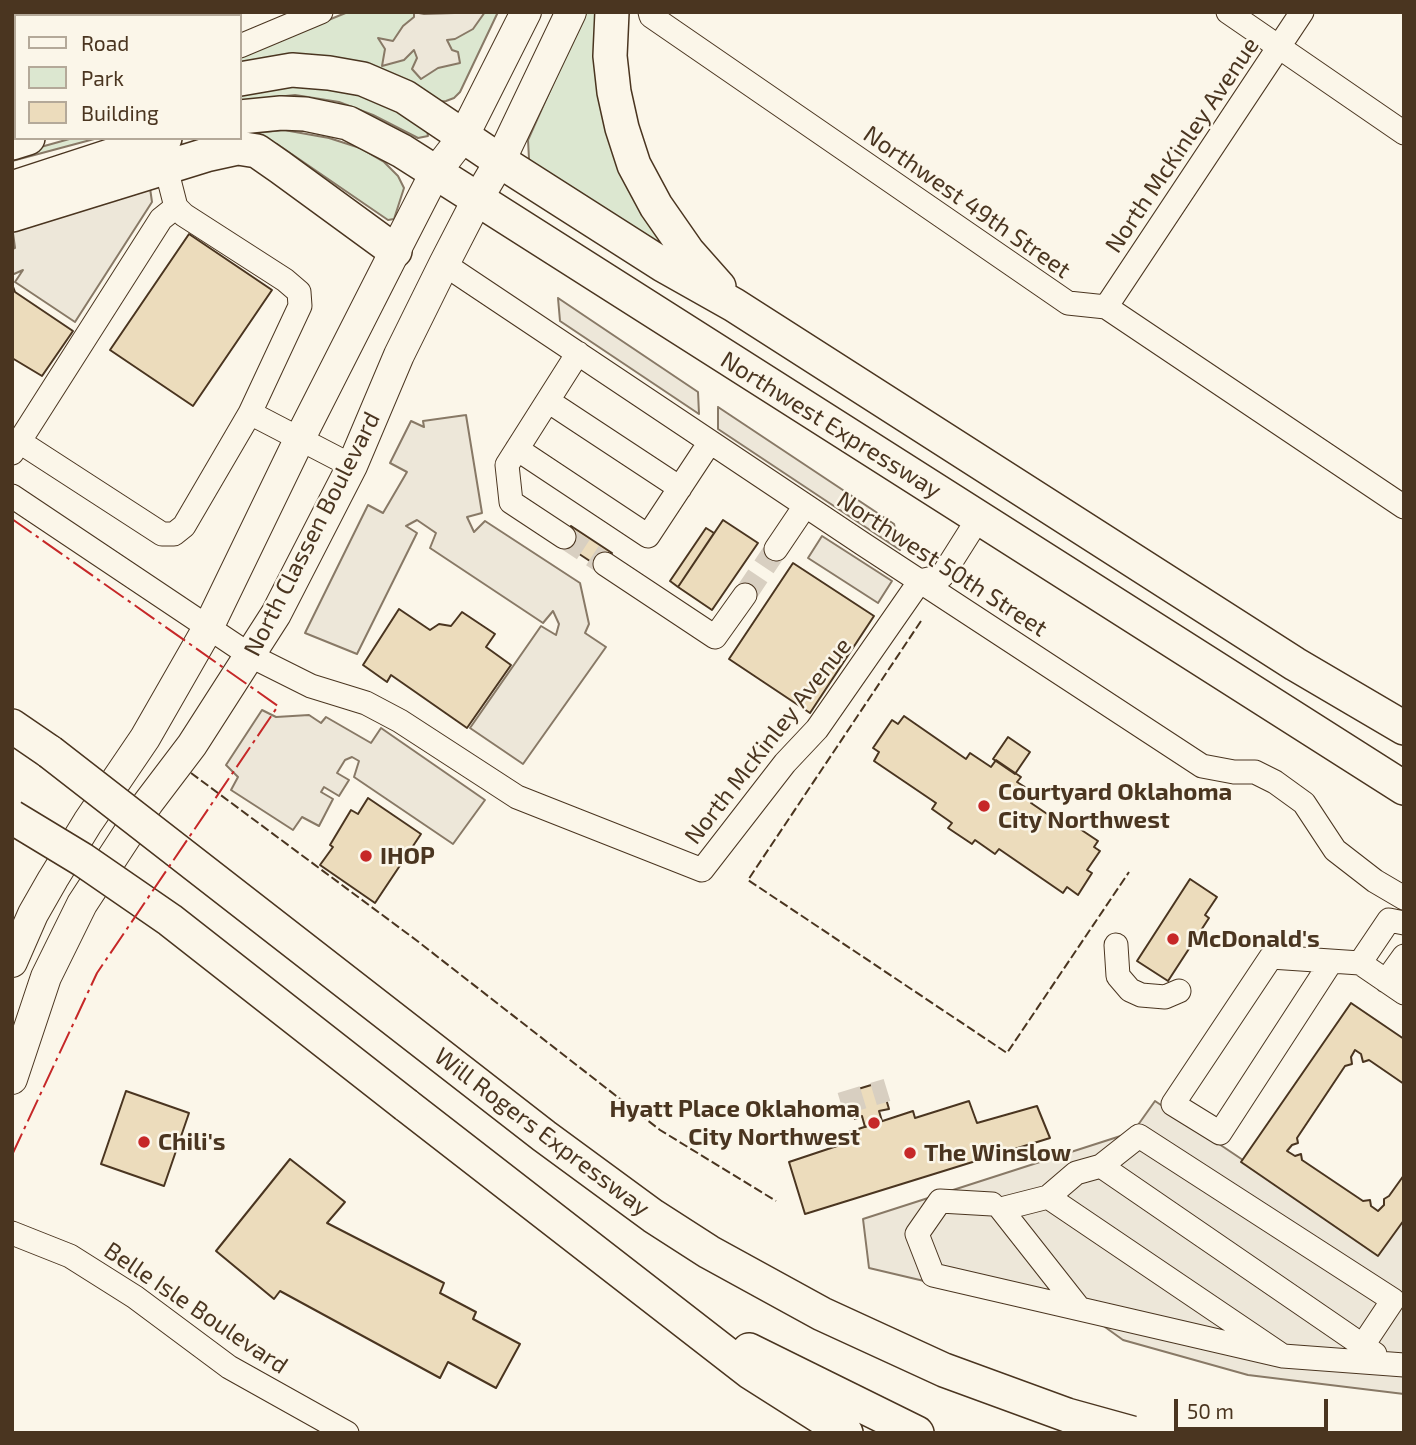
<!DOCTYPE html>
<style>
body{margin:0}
#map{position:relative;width:1416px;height:1445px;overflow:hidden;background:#fbf6e9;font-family:"Exo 2",sans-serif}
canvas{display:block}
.frame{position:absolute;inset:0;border:14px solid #4a3520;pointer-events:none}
.legend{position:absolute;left:14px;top:14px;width:228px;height:126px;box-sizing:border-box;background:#fbf6e9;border:2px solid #b4a999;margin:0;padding:9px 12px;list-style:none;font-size:21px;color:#4a3520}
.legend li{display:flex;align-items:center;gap:14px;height:35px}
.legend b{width:35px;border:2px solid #b4a999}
.scale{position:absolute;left:1174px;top:1399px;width:154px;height:32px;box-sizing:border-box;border:4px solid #4a3520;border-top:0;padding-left:9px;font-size:21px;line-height:24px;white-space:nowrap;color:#4a3520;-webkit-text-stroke:5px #fbf6e9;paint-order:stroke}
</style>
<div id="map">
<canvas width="1416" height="1445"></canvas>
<div class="frame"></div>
<ul class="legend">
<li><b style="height:9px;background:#fbf6e9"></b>Road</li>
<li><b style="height:19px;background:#dce7d0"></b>Park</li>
<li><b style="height:19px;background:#ecdcbc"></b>Building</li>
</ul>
<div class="scale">50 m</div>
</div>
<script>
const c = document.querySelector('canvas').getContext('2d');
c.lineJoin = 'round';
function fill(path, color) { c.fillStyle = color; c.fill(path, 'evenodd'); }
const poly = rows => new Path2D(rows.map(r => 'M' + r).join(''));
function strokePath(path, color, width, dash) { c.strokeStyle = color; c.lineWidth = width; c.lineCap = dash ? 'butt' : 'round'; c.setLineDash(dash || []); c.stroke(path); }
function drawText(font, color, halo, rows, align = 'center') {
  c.font = font + ' "Exo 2",sans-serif'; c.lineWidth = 5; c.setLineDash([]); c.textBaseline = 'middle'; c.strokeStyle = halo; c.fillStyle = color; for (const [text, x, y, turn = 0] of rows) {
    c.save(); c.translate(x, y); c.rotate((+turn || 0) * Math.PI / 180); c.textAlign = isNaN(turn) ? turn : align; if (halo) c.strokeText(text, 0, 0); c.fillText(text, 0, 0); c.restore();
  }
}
const green = poly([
 [348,12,498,12,460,92,454,98,446,101,436,102,326,61,240,62,240,56,348,12],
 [585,12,601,12,662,239,655,245,536,170,529,159,528,140,585,12],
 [270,84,363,90,426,125,428,136,418,138,373,115,339,102,295,95,240,101,240,93,270,84],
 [284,130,329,138,360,148,384,162,398,176,404,188,394,219,388,220,277,144,256,139,255,133,284,130],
 [73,138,98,138,12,161,12,155,73,138]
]);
fill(green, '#dce7d0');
strokePath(green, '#887966', 2);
const parking = poly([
 [414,12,424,14,485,12,473,29,455,39,447,40,452,50,458,52,460,63,438,68,421,79,412,69,417,58,414,50,404,60,382,66,385,49,378,38,393,41,403,26,414,17,414,12],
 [150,188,152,202,75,322,15,282,23,270,14,274,12,272,12,249,15,248,12,226,150,188],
 [558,298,698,392,699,414,560,321,558,298],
 [718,407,894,524,900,550,718,429,718,407],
 [466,415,482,513,467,517,474,532,485,521,580,583,589,624,585,633,606,647,523,764,470,728,541,626,556,635,559,624,553,611,543,623,430,548,436,533,417,520,406,526,417,533,357,654,305,633,368,505,383,513,407,472,390,463,411,421,424,427,423,421,466,415],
 [822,536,892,581,878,603,808,558,822,536],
 [262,710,276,717,309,715,321,723,326,717,371,743,381,728,485,800,453,844,354,777,359,761,352,757,345,760,337,773,349,780,339,796,324,787,321,792,333,799,319,826,302,817,293,830,231,790,238,777,226,765,262,710],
 [1155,1101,1380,1252,1404,1217,1404,1394,1248,1375,1123,1340,1098,1322,869,1268,863,1219,1133,1132,1155,1101]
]);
fill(parking, '#ede7d9');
strokePath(parking, '#887966', 2);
const building = poly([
 [12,12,19,12,24,16,16,16,16,87,12,88,12,12],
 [189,234,272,290,193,406,110,350,189,234],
 [12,284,15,292,73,331,42,376,12,358,12,284],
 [723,520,758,543,712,610,678,587,723,520],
 [571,526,612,553,602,569,561,542,571,526],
 [706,528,714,533,678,587,670,581,706,528],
 [793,563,874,616,810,713,729,659,793,563],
 [399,609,430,630,439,624,451,626,462,612,495,634,486,647,511,665,467,728,391,675,387,682,363,665,399,609],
 [904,716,966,759,970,753,991,767,996,760,1021,777,1017,782,1036,794,1031,803,1059,822,1062,817,1098,841,1094,847,1100,851,1087,870,1092,873,1078,895,1067,887,1063,893,999,849,995,854,975,840,972,844,948,828,952,823,932,809,936,803,874,761,879,752,873,748,892,720,898,724,904,716],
 [1008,737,1030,752,1015,774,993,759,1008,737],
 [368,798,421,834,375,903,320,865,333,847,330,845,351,810,358,814,368,798],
 [1190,879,1217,897,1205,915,1209,918,1168,981,1137,961,1190,879],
 [1351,1003,1404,1039,1404,1220,1378,1256,1241,1162,1351,1003],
 [1355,1050,1361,1054,1363,1062,1369,1060,1404,1084,1404,1175,1389,1196,1384,1199,1384,1205,1378,1211,1371,1206,1370,1200,1363,1201,1302,1160,1301,1154,1295,1156,1287,1151,1292,1145,1298,1143,1297,1138,1345,1066,1352,1064,1351,1057,1355,1050],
 [881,1082,889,1109,879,1111,882,1121,865,1127,862,1116,855,1119,845,1093,881,1082],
 [126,1091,189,1113,164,1186,101,1164,126,1091],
 [969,1101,977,1123,1037,1106,1050,1138,805,1214,789,1162,843,1144,840,1135,913,1111,915,1118,969,1101],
 [290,1159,345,1202,327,1223,444,1283,440,1293,476,1312,473,1319,520,1344,496,1388,448,1362,440,1378,280,1291,274,1299,216,1251,290,1159]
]);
fill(building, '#ecdcbc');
strokePath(building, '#4a3520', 2);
strokePath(poly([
 [564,537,605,564],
 [745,595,776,549],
 [841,1104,887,1090]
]), '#d8cfc1', 23, [23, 11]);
const minor = poly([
 [76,12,82,16],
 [650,12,651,16,1068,303,1106,307,1404,507],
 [1228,12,1404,133],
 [240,46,321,12],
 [12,111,16,110],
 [166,168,176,207,184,215,285,280,299,292,300,306,250,413,352,466],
 [444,264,863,544,1202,766,1234,772,1255,772,1275,782,1304,803,1335,850,1375,881,1404,898],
 [1106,307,1302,12],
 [548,401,680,488],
 [20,442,162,534,174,534,184,526,250,413],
 [517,449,648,536,710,442],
 [12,453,161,219,176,207],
 [12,496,251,656,311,686,366,703,400,721,517,797,702,870,785,763,817,729,920,581,942,576,978,519],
 [564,537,511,502,507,465,578,353],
 [776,549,805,506],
 [605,564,715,637,745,595],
 [1116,945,1118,976,1130,990,1141,995,1165,997,1179,991],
 [1331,962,1220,1133,1173,1104,1271,957,1360,963,1404,993],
 [1360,963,1389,920,1404,923],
 [1386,981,1404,956],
 [1101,1166,1375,1354],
 [1048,1197,1001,1209,1079,1308],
 [992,1204,940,1201,917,1234,933,1275,1283,1356,1404,1365],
 [12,1233,70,1256,135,1297,229,1367,347,1433],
 [1283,1356,1048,1197,1076,1173,1101,1166,1139,1136,1393,1300,1363,1345]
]);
const major = poly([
 [12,962,33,914,53,879,88,822,145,738,208,628,299,440,395,251,435,173,463,137,526,12],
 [12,1079,46,977,82,904,148,803,192,745,276,614,352,466,399,355,444,264,477,200,500,161,571,12]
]);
const highway = poly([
 [612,12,610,56,614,92,622,128,634,165,656,206,688,252,719,287],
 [240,79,292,70,329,73,363,79,405,97,500,161,663,265,734,305,1295,664,1404,728],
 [240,117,281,113,305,114,348,123,402,151,1404,788],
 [12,143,28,138],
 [12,188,165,138],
 [12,215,206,155,238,148,257,151,280,167,395,251],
 [12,726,50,752],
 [406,1105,750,1372,846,1433],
 [749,1350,917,1433]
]);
strokePath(minor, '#4a3520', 25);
strokePath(major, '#4a3520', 32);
strokePath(highway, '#4a3520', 36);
strokePath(minor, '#fbf6e9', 23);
strokePath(major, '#fbf6e9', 30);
strokePath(highway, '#fbf6e9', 33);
const highwayBridge = poly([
 [50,752,544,1136,653,1216,709,1252,822,1314,944,1370,1067,1415,1132,1433],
 [12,817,83,860,170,920,406,1105]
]);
strokePath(highwayBridge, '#4a3520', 36, []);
strokePath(highwayBridge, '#fbf6e9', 33);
strokePath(poly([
 [921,621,748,880,1007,1053,1129,872],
 [191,773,416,940,660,1130,776,1201]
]), '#4a3520', 2, [9, 3.5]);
strokePath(poly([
 [12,519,278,706,97,973,12,1155]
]), '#c62828', 2, [24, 5, 3.5, 5]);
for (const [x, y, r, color] of [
 [984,806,7,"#c62828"],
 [366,856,7,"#c62828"],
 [1173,939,7,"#c62828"],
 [874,1123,7,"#c62828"],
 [144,1142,7,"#c62828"],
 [910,1153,7,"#c62828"]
]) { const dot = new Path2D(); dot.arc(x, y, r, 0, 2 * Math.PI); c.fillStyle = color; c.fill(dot); strokePath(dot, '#fbf6e9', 2.5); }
drawText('24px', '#4a3520', '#fbf6e9', [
 ["North McKinley Avenue",1182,145,-56],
 ["Northwest 49th Street",967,202,35],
 ["Northwest Expressway",831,425,32],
 ["North Classen Boulevard",312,534,-63],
 ["Northwest 50th Street",942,564,33],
 ["North McKinley Avenue",768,741,-52],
 ["Will Rogers Expressway",542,1132,37],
 ["Belle Isle Boulevard",196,1308,34]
]);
drawText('bold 24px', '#4a3520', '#fbf6e9', [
 ["Courtyard Oklahoma",998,792],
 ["City Northwest",998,820],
 ["IHOP",380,856],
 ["McDonald's",1187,939],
 ["Hyatt Place Oklahoma",860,1109,"right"],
 ["City Northwest",860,1137,"right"],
 ["Chili's",158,1142],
 ["The Winslow",924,1153]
], 'left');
</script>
